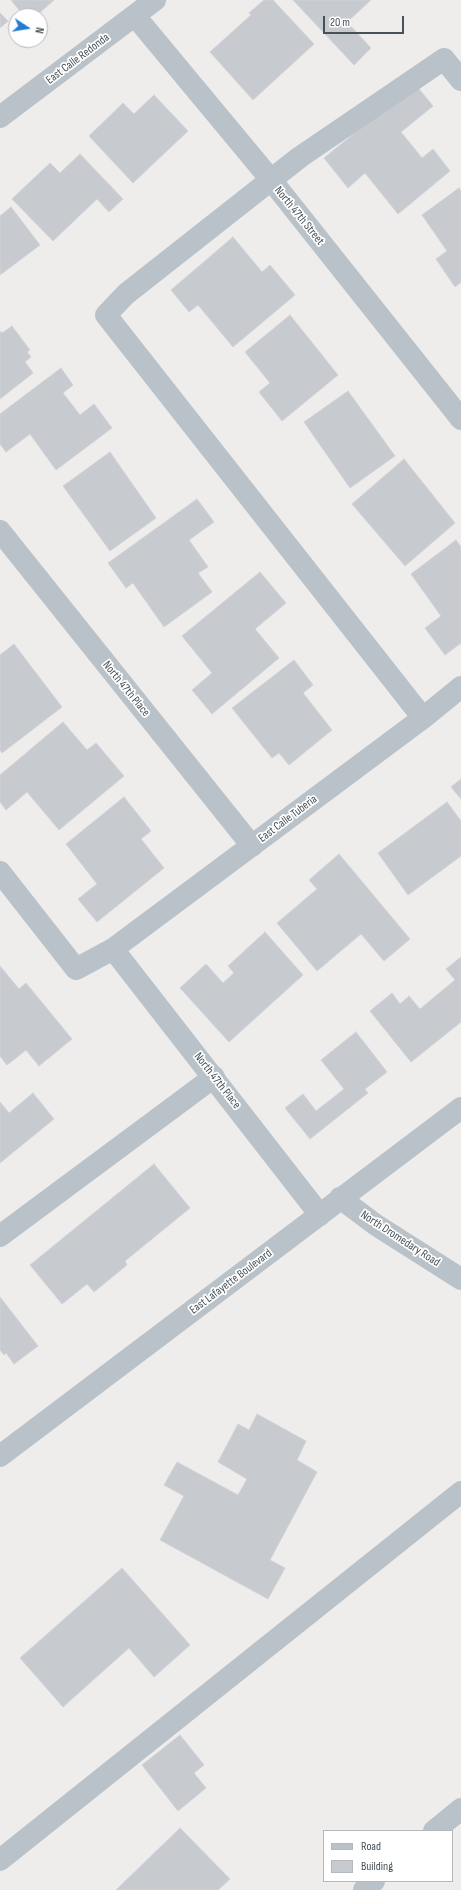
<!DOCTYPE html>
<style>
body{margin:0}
#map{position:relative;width:461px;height:1890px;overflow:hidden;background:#efecec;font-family:"Sofia Sans Condensed",sans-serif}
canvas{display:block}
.legend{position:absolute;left:323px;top:1830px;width:130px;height:52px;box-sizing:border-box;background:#fff;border:1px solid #b5b9bc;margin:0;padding:5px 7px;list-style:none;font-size:12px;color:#465158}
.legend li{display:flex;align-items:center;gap:8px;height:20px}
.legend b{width:20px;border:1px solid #b5b9bc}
.north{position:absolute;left:8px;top:8px;width:40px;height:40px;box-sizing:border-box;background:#fff;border:1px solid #b5b9bc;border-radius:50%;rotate:102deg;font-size:11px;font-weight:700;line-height:16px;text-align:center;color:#465158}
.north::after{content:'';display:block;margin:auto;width:14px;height:18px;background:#237cd2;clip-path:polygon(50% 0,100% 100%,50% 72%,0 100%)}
.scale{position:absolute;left:323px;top:16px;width:81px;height:18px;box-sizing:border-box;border:2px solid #465158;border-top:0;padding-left:5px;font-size:12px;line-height:14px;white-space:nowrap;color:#465158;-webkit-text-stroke:3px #fff;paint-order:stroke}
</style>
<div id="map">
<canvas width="461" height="1890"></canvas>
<ul class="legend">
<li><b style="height:5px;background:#b8c2c8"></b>Road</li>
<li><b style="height:11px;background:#c7cacf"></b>Building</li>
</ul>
<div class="north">N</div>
<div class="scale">20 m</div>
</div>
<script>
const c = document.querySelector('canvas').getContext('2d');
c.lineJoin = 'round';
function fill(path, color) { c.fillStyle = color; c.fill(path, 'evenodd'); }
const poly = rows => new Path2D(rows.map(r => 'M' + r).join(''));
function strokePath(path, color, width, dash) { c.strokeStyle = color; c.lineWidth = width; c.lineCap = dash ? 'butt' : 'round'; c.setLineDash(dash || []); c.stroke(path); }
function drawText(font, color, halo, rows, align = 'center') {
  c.font = font + ' "Sofia Sans Condensed",sans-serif'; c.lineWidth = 3.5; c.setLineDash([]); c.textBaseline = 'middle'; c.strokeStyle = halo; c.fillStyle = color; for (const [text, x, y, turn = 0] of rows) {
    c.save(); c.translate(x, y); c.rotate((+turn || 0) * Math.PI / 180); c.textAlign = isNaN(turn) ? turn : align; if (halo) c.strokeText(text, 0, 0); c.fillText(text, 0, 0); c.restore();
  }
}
const building = poly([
 [11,0,54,0,36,16,24,16,11,0],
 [264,0,273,0,314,44,253,100,210,52,251,15,249,13,264,0],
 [293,0,371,0,347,22,371,48,354,65,293,0],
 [0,13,8,21,0,28,0,13],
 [415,84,433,106,401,132,422,158,433,149,450,171,398,214,365,173,348,188,324,158,415,84],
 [154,95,188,131,133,183,89,136,123,103,134,114,154,95],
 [80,154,123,199,109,212,97,199,53,241,12,199,50,163,60,173,80,154],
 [459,188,461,191,461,282,455,287,436,259,447,251,422,215,459,188],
 [11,207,40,245,0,275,0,216,11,207],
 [233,237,262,272,270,265,295,295,233,347,198,305,189,312,171,290,233,237],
 [290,315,338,375,282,421,259,392,270,383,245,352,290,315],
 [12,326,30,350,27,352,31,357,25,362,33,373,0,399,0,331,2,333,12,326],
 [61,368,73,385,63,393,80,415,94,404,112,428,56,470,30,434,6,452,0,444,0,414,61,368],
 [348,391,395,456,350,488,304,422,348,391],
 [110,452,156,518,110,551,63,486,110,452],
 [404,459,455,523,405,566,352,504,404,459],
 [197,499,214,522,189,540,208,567,198,573,212,592,164,627,133,583,126,588,108,563,197,499],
 [456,540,461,547,461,643,445,655,425,628,441,616,411,574,456,540],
 [260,572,286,603,255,629,279,658,212,714,192,690,212,673,182,636,260,572],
 [14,644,62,707,2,753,0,750,0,655,14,644],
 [294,660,313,685,303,693,332,730,289,765,279,753,272,758,232,708,294,660],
 [63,722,87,750,96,743,124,776,59,830,27,792,6,810,0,802,0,775,63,722],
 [461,779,461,799,451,787,461,779],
 [124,797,151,831,141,839,164,868,97,922,78,899,97,884,66,844,124,797],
 [447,802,461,821,461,856,408,895,378,853,447,802],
 [339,854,410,939,384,961,361,934,317,971,277,923,317,889,309,880,339,854],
 [265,932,303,975,229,1042,180,988,206,964,223,983,234,973,228,966,265,932],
 [461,957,461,1022,411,1062,370,1011,392,993,400,1004,409,996,420,1009,455,980,446,969,461,957],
 [0,966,19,989,26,983,72,1039,39,1066,26,1050,7,1065,0,1056,0,966],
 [356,1032,387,1072,365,1089,368,1093,310,1139,285,1108,303,1094,316,1111,344,1089,321,1060,356,1032],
 [33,1093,54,1119,0,1163,0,1102,9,1113,33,1093],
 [154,1164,190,1208,125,1261,127,1265,94,1292,87,1284,62,1304,30,1265,154,1164],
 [0,1297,38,1346,14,1364,6,1353,4,1355,0,1350,0,1297],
 [257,1414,306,1441,297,1460,317,1472,270,1560,285,1568,268,1599,160,1540,184,1496,164,1485,177,1462,238,1495,247,1479,218,1462,238,1424,249,1430,257,1414],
 [122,1568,190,1645,154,1677,129,1648,63,1707,20,1658,122,1568],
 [180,1735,204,1765,194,1773,206,1788,178,1811,142,1765,180,1735],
 [180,1828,230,1879,218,1890,116,1890,180,1828]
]);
fill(building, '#c7cacf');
strokePath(building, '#d0d3d8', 1);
strokePath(poly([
 [135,16,272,181,461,419],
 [0,117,155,0],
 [0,531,252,846],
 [423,718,106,315,126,294,300,157,444,59,461,80],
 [0,872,76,969,113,949,423,718,461,687],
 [113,949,320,1215],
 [340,1198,376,1225,461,1279],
 [0,1236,214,1077],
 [0,1456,461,1108],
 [434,1831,461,1809],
 [0,1860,461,1492],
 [364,1890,374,1881]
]), '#b8c2c8', 22);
drawText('12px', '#465158', '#fff', [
 ["East Calle Redonda",78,59,-37],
 ["North 47th Street",299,216,51],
 ["North 47th Place",126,689,51],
 ["East Calle Tuberia",288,819,-37],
 ["North 47th Place",217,1081,52],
 ["North Dromedary Road",400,1239,33],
 ["East Lafayette Boulevard",231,1282,-37]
]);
</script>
